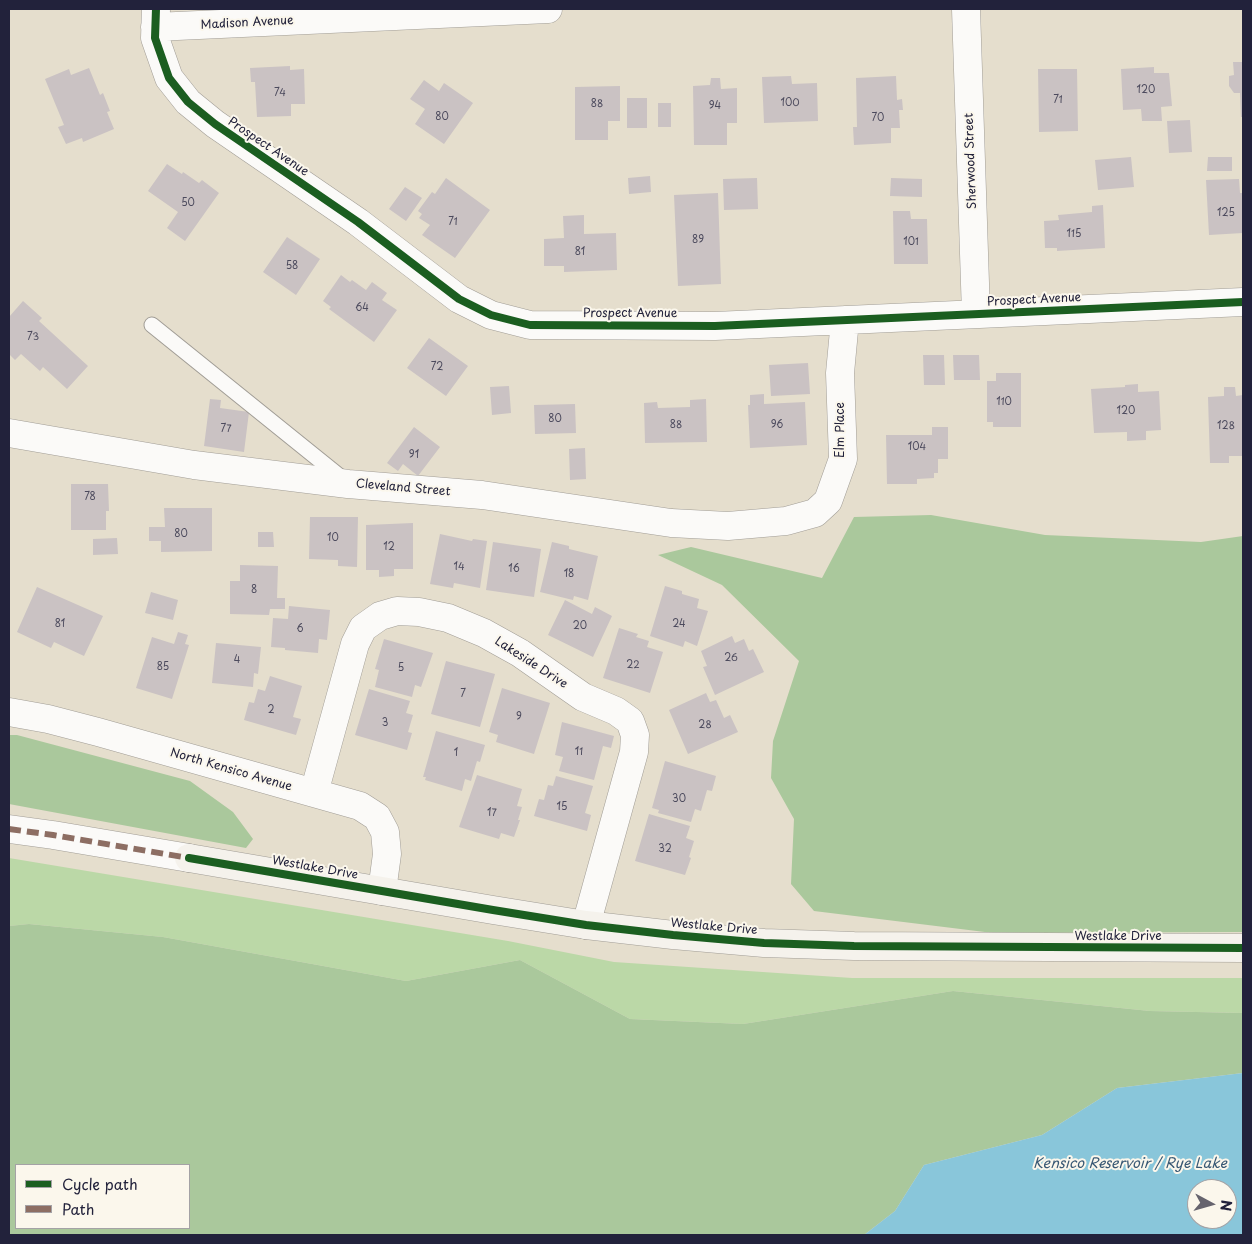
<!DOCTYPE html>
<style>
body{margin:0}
#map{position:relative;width:1252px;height:1244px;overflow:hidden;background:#e5decd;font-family:"Playpen Sans",sans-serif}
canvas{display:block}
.frame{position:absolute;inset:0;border:10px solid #22223b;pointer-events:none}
.legend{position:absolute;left:15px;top:1164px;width:175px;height:65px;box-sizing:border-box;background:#fbf7ec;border:1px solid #a4a2a5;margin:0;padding:6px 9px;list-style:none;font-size:15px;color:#22223b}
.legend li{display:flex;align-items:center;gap:10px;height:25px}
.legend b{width:25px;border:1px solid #a4a2a5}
.north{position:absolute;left:1187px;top:1179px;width:50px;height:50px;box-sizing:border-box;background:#fbf7ec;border:1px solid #a4a2a5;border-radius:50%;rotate:96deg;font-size:14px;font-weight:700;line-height:20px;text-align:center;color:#22223b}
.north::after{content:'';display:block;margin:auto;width:18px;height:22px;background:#66646e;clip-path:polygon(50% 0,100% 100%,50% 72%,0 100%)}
</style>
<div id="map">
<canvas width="1252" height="1244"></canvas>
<div class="frame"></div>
<ul class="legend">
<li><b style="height:6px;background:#1b5e20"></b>Cycle path</li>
<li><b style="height:6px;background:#8d6e63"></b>Path</li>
</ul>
<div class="north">N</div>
</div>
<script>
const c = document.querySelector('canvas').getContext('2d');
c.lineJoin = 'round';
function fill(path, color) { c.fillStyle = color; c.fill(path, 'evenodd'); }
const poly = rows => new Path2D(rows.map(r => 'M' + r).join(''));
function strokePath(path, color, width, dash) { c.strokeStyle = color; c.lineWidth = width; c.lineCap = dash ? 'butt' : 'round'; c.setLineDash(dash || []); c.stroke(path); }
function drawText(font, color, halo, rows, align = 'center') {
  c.font = font + ' "Playpen Sans",sans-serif'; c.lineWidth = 4; c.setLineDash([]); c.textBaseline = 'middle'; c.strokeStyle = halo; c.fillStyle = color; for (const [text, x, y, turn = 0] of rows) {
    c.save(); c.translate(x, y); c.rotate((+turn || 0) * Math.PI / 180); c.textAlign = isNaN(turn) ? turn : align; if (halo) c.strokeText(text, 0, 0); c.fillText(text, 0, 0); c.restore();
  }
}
fill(poly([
 [9,858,508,941,614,962,852,978,1243,978,1243,1013,1150,1011,953,991,743,1024,630,1019,520,960,406,981,163,937,29,924,9,926]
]), '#bbd8a7');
fill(poly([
 [931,515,1045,535,1201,542,1243,536,1243,932,993,933,814,911,791,884,794,819,771,778,773,741,799,661,722,585,658,555,691,547,822,578,854,517],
 [9,735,17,735,190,781,233,812,253,839,246,848,9,804],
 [29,924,163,937,406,981,520,960,630,1019,743,1024,953,991,1150,1011,1243,1013,1243,1073,1117,1088,1042,1135,924,1165,895,1211,864,1235,9,1235,9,926],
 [16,1165,189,1165,189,1228,16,1228]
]), '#aac89c');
fill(poly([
 [1243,1073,1243,1235,864,1235,895,1211,924,1165,1042,1135,1117,1088],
 [1197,1189,1227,1189,1227,1219,1197,1219]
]), '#89c6da');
fill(poly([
 [1233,62,1243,62,1243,117,1241,117,1240,93,1234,93,1229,86,1229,76,1234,75],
 [290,66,290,70,304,69,305,104,291,104,291,116,257,117,255,82,251,82,250,68],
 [1154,67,1154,73,1169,73,1172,106,1161,107,1162,121,1142,121,1141,109,1123,110,1121,69],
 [89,68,100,95,103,93,110,111,107,112,114,129,83,142,82,138,66,144,58,127,64,125,45,79,69,69,71,75],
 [1038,69,1077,69,1078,131,1039,132],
 [791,76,792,84,817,83,818,121,764,123,762,77],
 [896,76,897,100,902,99,903,110,899,110,900,128,891,128,891,143,854,145,853,127,857,127,856,78],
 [711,78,720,78,721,89,737,88,737,123,727,123,727,145,694,145,693,86,710,85],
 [424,80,439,91,444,83,473,103,444,144,415,124,425,109,410,99],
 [620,86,620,121,608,121,608,140,575,140,575,87],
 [627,98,647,98,647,128,627,128],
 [658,103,671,103,671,127,658,127],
 [1190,120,1192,152,1169,153,1167,121],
 [1131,157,1134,187,1098,190,1095,160],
 [1208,157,1232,157,1232,171,1207,171],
 [167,164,182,174,183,172,199,183,202,180,219,193,185,241,167,228,178,212,148,191],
 [650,176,651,192,629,194,628,178],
 [446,178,490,210,455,258,422,235,430,225,419,218,422,214,418,211,432,192,435,194],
 [757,178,758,209,724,210,723,179],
 [891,178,922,179,922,197,890,196],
 [1239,179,1240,193,1243,193,1243,233,1209,235,1206,180],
 [405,187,422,198,406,221,389,209],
 [718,193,721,284,678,286,674,195],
 [1103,205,1105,248,1057,251,1057,248,1045,248,1044,221,1059,220,1058,215,1092,212,1092,206],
 [893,211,910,211,911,219,927,219,928,264,894,264],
 [584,215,584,234,616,233,617,270,564,272,564,266,544,266,544,239,564,238,563,216],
 [287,237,320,259,296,295,263,272],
 [341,275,350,282,352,280,366,290,372,282,387,293,382,300,397,310,374,342,329,309,331,307,323,301],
 [23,301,42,318,39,321,88,366,67,389,43,367,40,371,21,354,15,360,9,354,9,317],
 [429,338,468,366,446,396,407,368],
 [923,355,944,355,945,385,924,385],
 [953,355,979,355,980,380,954,380],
 [808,363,810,394,771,396,769,365],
 [996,373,1021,373,1021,427,993,427,993,422,987,422,987,381,996,381],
 [1138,384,1138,392,1159,391,1161,430,1146,431,1146,440,1127,441,1127,432,1094,433,1091,389,1125,387,1125,385],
 [509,386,511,413,492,415,490,387],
 [1224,387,1235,387,1236,396,1243,395,1243,456,1229,456,1229,463,1210,463,1208,397,1224,396],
 [764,394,764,404,805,402,807,445,750,448,748,405,750,405,750,395],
 [210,399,221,400,220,408,249,412,244,452,204,446],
 [706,399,707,442,645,443,644,403,657,402,658,408,690,407,690,400],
 [575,404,576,433,535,434,534,405],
 [414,427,440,447,418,476,403,464,398,471,387,463],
 [932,427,948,427,948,459,938,459,938,473,934,473,934,478,917,479,917,484,887,484,886,435,932,435],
 [585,448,586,479,570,480,569,449],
 [71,484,108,484,109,511,106,511,106,530,71,530],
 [164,508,212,508,212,551,161,552,161,541,149,541,149,527,165,527],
 [310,517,358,517,357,567,338,566,338,560,309,559],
 [413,523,413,569,394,569,394,576,379,577,379,570,366,570,366,525],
 [258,532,273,532,274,547,258,547],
 [440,534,472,541,473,539,487,541,480,588,454,583,453,588,430,584],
 [117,538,118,554,93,555,93,539],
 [493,542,541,549,534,597,486,590],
 [552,542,569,546,569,549,598,556,588,600,574,596,573,600,540,592],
 [240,565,278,566,277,598,285,598,285,609,270,609,269,615,230,614,230,581,240,581],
 [665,586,682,591,682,594,699,599,697,608,708,611,697,646,685,641,683,647,650,636],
 [37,587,103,616,84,656,54,642,51,648,17,632],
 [151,592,178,600,173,620,145,613],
 [565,600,592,614,595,607,612,616,593,657,548,635],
 [289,606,330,610,327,640,319,639,318,653,285,650,285,648,271,647,273,618,288,619],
 [619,628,638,634,636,637,649,641,647,647,663,652,650,693,603,678],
 [178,632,188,635,185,644,189,645,172,699,136,688,152,637,174,644],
 [732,636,735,643,744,639,749,651,753,649,764,672,715,695,703,667,707,666,701,651],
 [384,639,433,653,421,687,415,685,412,697,375,687,379,670,375,669],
 [216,643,261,647,258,674,254,673,253,687,212,683],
 [446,661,495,674,480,727,431,714],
 [270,676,302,686,293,717,301,719,296,735,244,720,249,702,254,703,258,689,265,691],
 [502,688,550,703,534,754,496,742,498,735,489,732],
 [369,689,410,701,406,713,413,715,408,732,412,733,407,750,355,735],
 [706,693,710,702,716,700,724,718,730,715,738,732,688,754,669,710],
 [562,722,614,736,611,748,603,746,594,780,559,771,563,757,555,755],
 [436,731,485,745,480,762,477,761,471,781,465,779,462,791,425,780,426,777,423,777],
 [665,761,716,776,712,791,707,790,701,811,695,809,691,822,658,813,659,810,652,808],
 [477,775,522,789,517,806,522,807,518,820,520,820,514,837,501,833,499,839,459,827],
 [556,776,593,786,585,813,591,815,587,831,534,816,539,799,544,800,548,785,553,786],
 [649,814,690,826,686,838,694,841,689,857,691,858,685,875,635,861]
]), '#cac2c3');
const lane = poly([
 [152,325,343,479]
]);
const street = poly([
 [156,9,155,38,169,78,188,102,215,124,358,222,459,299,491,315,530,325,715,326,1243,302],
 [966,9,976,314],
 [155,27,548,9],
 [9,433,194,465,348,484,482,495,671,523,728,526,786,521,815,513,828,501,843,459,840,373,845,320],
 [9,712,48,719,98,732,360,806,377,817,385,832,387,854,382,891],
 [314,793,355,644,363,628,380,616,397,611,419,612,448,618,484,633,520,653,583,697,616,711,630,721,635,735,634,752,586,925],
 [9,829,53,835,189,858]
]);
const secondary = poly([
 [189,858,493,910,586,925,673,935,764,943,854,946,1243,948]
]);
strokePath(lane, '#a19d96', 17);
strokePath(street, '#a19d96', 29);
strokePath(secondary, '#a19d96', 29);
strokePath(lane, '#fbfaf8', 15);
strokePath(street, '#fbfaf8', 28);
strokePath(secondary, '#f5f2ec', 28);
strokePath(poly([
 [9,829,53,835,189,858]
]), '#8d6e63', 6, [12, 6]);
strokePath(poly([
 [156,9,155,38,169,78,188,102,215,124,358,222,459,299,491,315,530,325,715,326,1243,302],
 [189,858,493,910,586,925,673,935,764,943,854,946,1243,948]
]), '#1b5e20', 8);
drawText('10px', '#4c4a5d', null, [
 ["120",1146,90],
 ["74",280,93],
 ["71",1058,100],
 ["100",790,103],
 ["88",597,104],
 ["94",715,106],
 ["80",442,117],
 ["70",878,118],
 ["50",188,203],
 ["125",1226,213],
 ["71",453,222],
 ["115",1074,234],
 ["89",698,240],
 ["101",911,242],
 ["81",580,252],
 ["58",292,266],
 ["64",362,308],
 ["73",33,337],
 ["72",437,367],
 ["110",1004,402],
 ["120",1126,411],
 ["80",555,419],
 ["88",676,425],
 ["96",777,425],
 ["128",1226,426],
 ["77",226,429],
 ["104",917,447],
 ["91",414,455],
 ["78",90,497],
 ["80",181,534],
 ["10",333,538],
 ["12",389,547],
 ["14",459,567],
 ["16",514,569],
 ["18",569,574],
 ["8",254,590],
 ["81",60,624],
 ["24",679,624],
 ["20",580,626],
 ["6",300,629],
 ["26",731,658],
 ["4",237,660],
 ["22",633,665],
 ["85",163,667],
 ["5",401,668],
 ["7",463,694],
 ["2",271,710],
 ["9",519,717],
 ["3",385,723],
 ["28",705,725],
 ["11",579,752],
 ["1",456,753],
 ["30",679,799],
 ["15",562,807],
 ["17",492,813],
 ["32",665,849]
]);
drawText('12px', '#22223b', '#fbf7ec', [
 ["Madison Avenue",247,23,-3],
 ["Prospect Avenue",268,147,34],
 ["Sherwood Street",971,161,-92],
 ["Prospect Avenue",1034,300,-3],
 ["Prospect Avenue",630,314],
 ["Elm Place",841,430,-90],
 ["Cleveland Street",403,488,5],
 ["Lakeside Drive",531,663,33],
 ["North Kensico Avenue",231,770,16],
 ["Westlake Drive",315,868,10],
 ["Westlake Drive",714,927,5],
 ["Westlake Drive",1118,937]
]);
drawText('italic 14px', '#385874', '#fbf7ec', [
 ["Kensico Reservoir / Rye Lake",1130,1164]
]);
</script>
